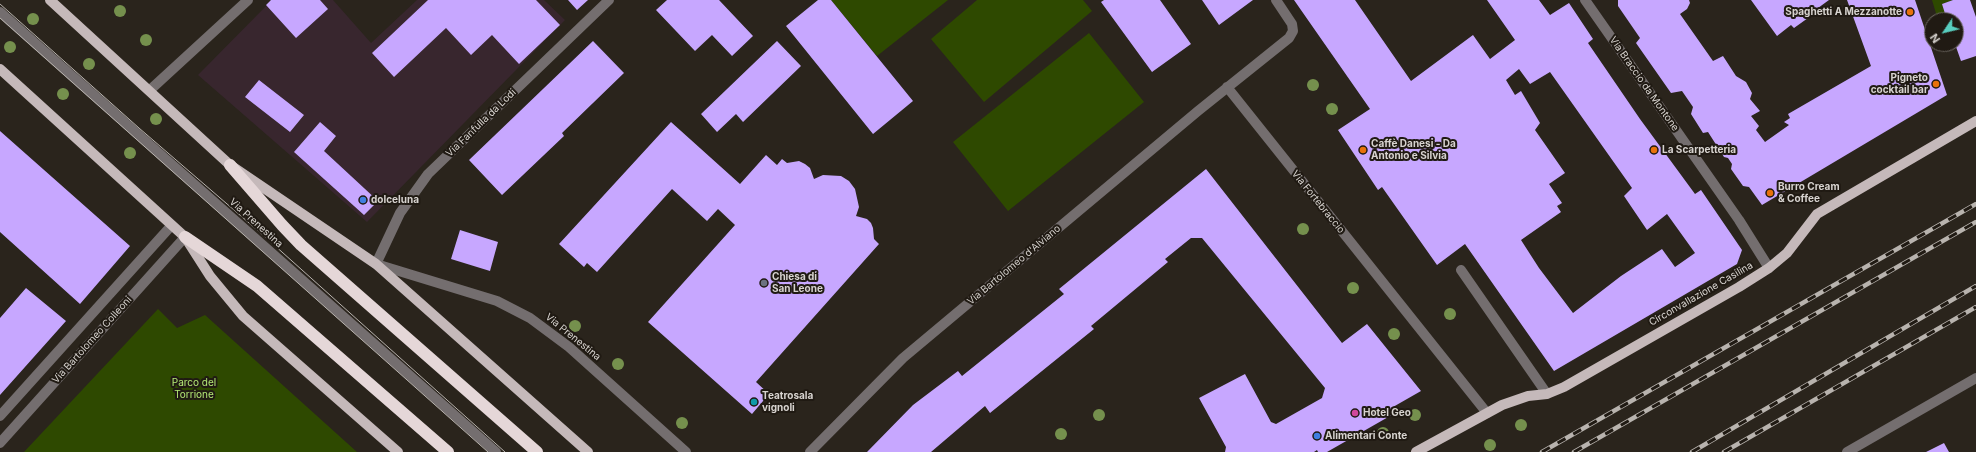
<!DOCTYPE html>
<meta charset="utf-8">
<style>
body{margin:0}
#map{position:relative;width:1976px;height:452px;overflow:hidden;background:#2a241c;font-family:Inter,sans-serif}
canvas{display:block}
.north{position:absolute;left:1924px;top:12px;width:40px;height:40px;box-sizing:border-box;background:#201a13;border:1px solid #69645e;border-radius:50%;rotate:235deg;font-size:11px;font-weight:700;line-height:16px;text-align:center;color:#d7d3cf}
.north::after{content:'';display:block;margin:auto;width:14px;height:18px;background:#58cebf;clip-path:polygon(50% 0,100% 100%,50% 72%,0 100%)}
</style>
<div id="map">
<canvas width="1976" height="452"></canvas>
<div class="north">N</div>
</div>
<script>
const c = document.querySelector('canvas').getContext('2d');
c.lineJoin = 'round';
function fill(path, color) { c.fillStyle = color; c.fill(path, 'evenodd'); }
const poly = rows => new Path2D(rows.map(r => 'M' + r).join(''));
function strokePath(path, color, width, dash) { c.strokeStyle = color; c.lineWidth = width; c.lineCap = dash ? 'butt' : 'round'; c.setLineDash(dash || []); c.stroke(path); }
function drawText(font, color, halo, rows, align = 'center') {
  c.font = font + ' Inter,sans-serif'; c.lineWidth = 4; c.setLineDash([]); c.textBaseline = 'middle'; c.strokeStyle = halo; c.fillStyle = color; for (const [text, x, y, turn = 0] of rows) {
    c.save(); c.translate(x, y); c.rotate((+turn || 0) * Math.PI / 180); c.textAlign = isNaN(turn) ? turn : align; if (halo) c.strokeText(text, 0, 0); c.fillText(text, 0, 0); c.restore();
  }
}
fill(poly([
 [272,0,333,0,371,43,417,0,544,0,565,20,367,222,198,75]
]), '#38262e');
fill(poly([
 [831,0,948,0,877,56],
 [977,0,1083,0,1092,11,984,102,931,39],
 [1932,0,1953,0,1942,4,1947,20,1938,20],
 [1089,33,1144,102,1008,211,953,142],
 [158,309,177,328,205,315,357,452,24,452]
]), '#2e4900');
fill(poly([
 [271,0,320,0,328,9,296,38,266,5],
 [428,0,536,0,560,25,519,64,492,35,471,55,446,28,394,77,372,53],
 [568,0,588,0,577,10],
 [667,0,719,0,753,36,732,56,712,35,695,51,656,10],
 [818,0,831,0,913,101,873,134,786,26],
 [1104,0,1160,0,1191,44,1152,72,1101,2],
 [1202,0,1253,0,1219,25],
 [1294,0,1355,0,1411,81,1473,35,1490,59,1515,40,1487,0,1539,0,1550,15,1569,3,1593,39,1588,43,1640,119,1695,194,1701,190,1742,250,1737,264,1554,371,1465,244,1437,265,1382,187,1378,190,1338,130,1370,109],
 [1519,69,1530,84,1550,72,1632,188,1624,196,1647,230,1667,214,1695,253,1675,267,1662,249,1621,276,1573,313,1539,268,1521,240,1561,212,1557,206,1562,203,1549,184,1565,173,1535,130,1540,123,1521,91,1515,95,1506,80],
 [1618,0,1689,0,1690,3,1687,9,1680,14,1713,61,1723,56,1736,76,1746,82,1752,93,1750,99,1760,111,1751,116,1759,126,1756,130,1765,142,1789,125,1784,122,1790,118,1788,114,1871,66,1847,0,1915,0,1947,95,1762,205,1749,187,1743,186,1731,169,1732,164,1728,158,1724,157,1708,132,1703,133,1691,114,1693,107,1682,91,1671,93,1636,43,1640,38,1618,6],
 [1751,0,1829,0,1807,16,1808,18,1794,28,1791,25,1777,36],
 [1953,0,1970,0,1976,17,1976,56,1961,61,1955,44,1956,20,1947,20,1942,4],
 [593,41,624,73,562,133,564,136,502,195,469,160],
 [777,41,801,66,743,122,736,114,717,132,701,114],
 [259,80,304,115,290,132,245,97],
 [320,122,336,136,324,151,378,201,364,215,294,152],
 [671,122,740,184,766,155,777,165,782,159,787,163,799,161,805,164,810,168,814,179,823,175,841,176,849,181,855,189,859,207,856,216,867,219,871,223,873,228,874,239,879,244,756,382,769,394,752,414,648,322,735,225,718,209,707,221,672,189,597,272,587,263,584,267,559,244],
 [0,131,130,246,80,304,0,232],
 [1206,169,1342,343,1367,324,1421,391,1393,407,1397,412,1327,452,1318,452,1317,450,1314,452,1225,452,1226,447,1199,398,1245,374,1271,422,1276,424,1322,398,1325,388,1202,238,1191,238,1165,259,1168,262,1091,326,1094,329,990,413,985,406,931,452,867,452,913,405,958,371,962,376,1064,294,1059,289],
 [460,230,498,242,490,271,451,259],
 [26,288,66,321,0,395,0,318],
 [1944,443,1949,452,1926,452]
]), '#c7a7ff');
strokePath(poly([
 [609,0,428,174,400,213,376,264,497,301,530,318,569,347,686,452],
 [1585,0,1739,220,1769,268],
 [0,12,496,452],
 [1227,87,1487,413],
 [150,90,248,0],
 [1461,270,1547,394],
 [0,416,171,226],
 [0,443,185,237],
 [810,452,903,358,1198,111,1289,38,1293,31,1292,24,1276,0],
 [1847,452,1976,378]
]), '#746e6f', 10);
strokePath(poly([
 [50,0,230,165,376,264,588,452],
 [0,69,185,237,210,276,243,316,398,452],
 [1416,452,1502,405,1528,396,1547,394,1564,387,1739,287,1769,268,1787,253,1817,214,1976,121]
]), '#c5b9ba', 10);
strokePath(poly([
 [230,165,282,225,301,245,537,452],
 [185,237,257,286,448,452]
]), '#e5d7d8', 12);
strokePath(poly([
 [0,4,139,128,263,235,505,452],
 [0,18,488,452]
]), '#b8b3ae', 1);
const rail = poly([
 [1542,452,1976,204],
 [1574,452,1976,222],
 [1692,452,1976,286],
 [1724,452,1976,307]
]);
strokePath(rail, '#b8b3ae', 4.5);
strokePath(rail, '#201a13', 3, [9]);
c.fillStyle = '#75904d';
for (const [x, y] of [
 [120,11],
 [33,19],
 [146,40],
 [10,47],
 [89,64],
 [1313,85],
 [63,94],
 [1332,109],
 [156,119],
 [130,153],
 [1303,229],
 [1353,288],
 [1450,314],
 [575,326],
 [1394,334],
 [618,364],
 [1099,415],
 [1415,415],
 [682,423],
 [1521,425],
 [1383,433],
 [1061,434],
 [1490,445]
]) { c.beginPath(); c.arc(x, y, 6, 0, 2 * Math.PI); c.fill(); }
for (const [x, y, r, color] of [
 [1910,12,4,"#e8710a"],
 [1936,84,4,"#e8710a"],
 [1363,150,4,"#e8710a"],
 [1654,150,4,"#e8710a"],
 [1770,193,4,"#e8710a"],
 [363,200,4,"#3f7fe0"],
 [764,283,4,"#6b7280"],
 [754,402,4,"#0f9aa8"],
 [1355,413,4,"#d1479c"],
 [1317,436,4,"#3f7fe0"]
]) { const dot = new Path2D(); dot.arc(x, y, r, 0, 2 * Math.PI); c.fillStyle = color; c.fill(dot); strokePath(dot, '#201a13', 1.5); }
drawText('bold 10px', '#d7d3cf', '#201a13', [
 ["Spaghetti A Mezzanotte",1902,12,"right"],
 ["Pigneto",1928,78,"right"],
 ["cocktail bar",1928,90,"right"],
 ["Caffè Danesi - Da",1371,144],
 ["Antonio e Silvia",1371,156],
 ["La Scarpetteria",1662,150],
 ["Burro Cream",1778,187],
 ["& Coffee",1778,199],
 ["dolceluna",371,200],
 ["Chiesa di",772,277],
 ["San Leone",772,289],
 ["Teatrosala",762,396],
 ["vignoli",762,408],
 ["Hotel Geo",1363,413],
 ["Alimentari Conte",1325,436]
], 'left');
drawText('10px', '#d7d3cf', '#201a13', [
 ["Via Braccio da Montone",1644,84,55],
 ["Via Fanfulla da Lodi",481,123,-44],
 ["Via Fortebraccio",1318,202,51],
 ["Via Prenestina",256,223,42],
 ["Via Bartolomeo d'Alviano",1014,265,-40],
 ["Circonvallazione Casilina",1701,294,-30],
 ["Via Prenestina",573,337,39],
 ["Via Bartolomeo Colleoni",92,340,-48]
]);
drawText('10px', '#b3e875', '#201a13', [
 ["Parco del",194,383],
 ["Torrione",194,395]
]);
</script>
